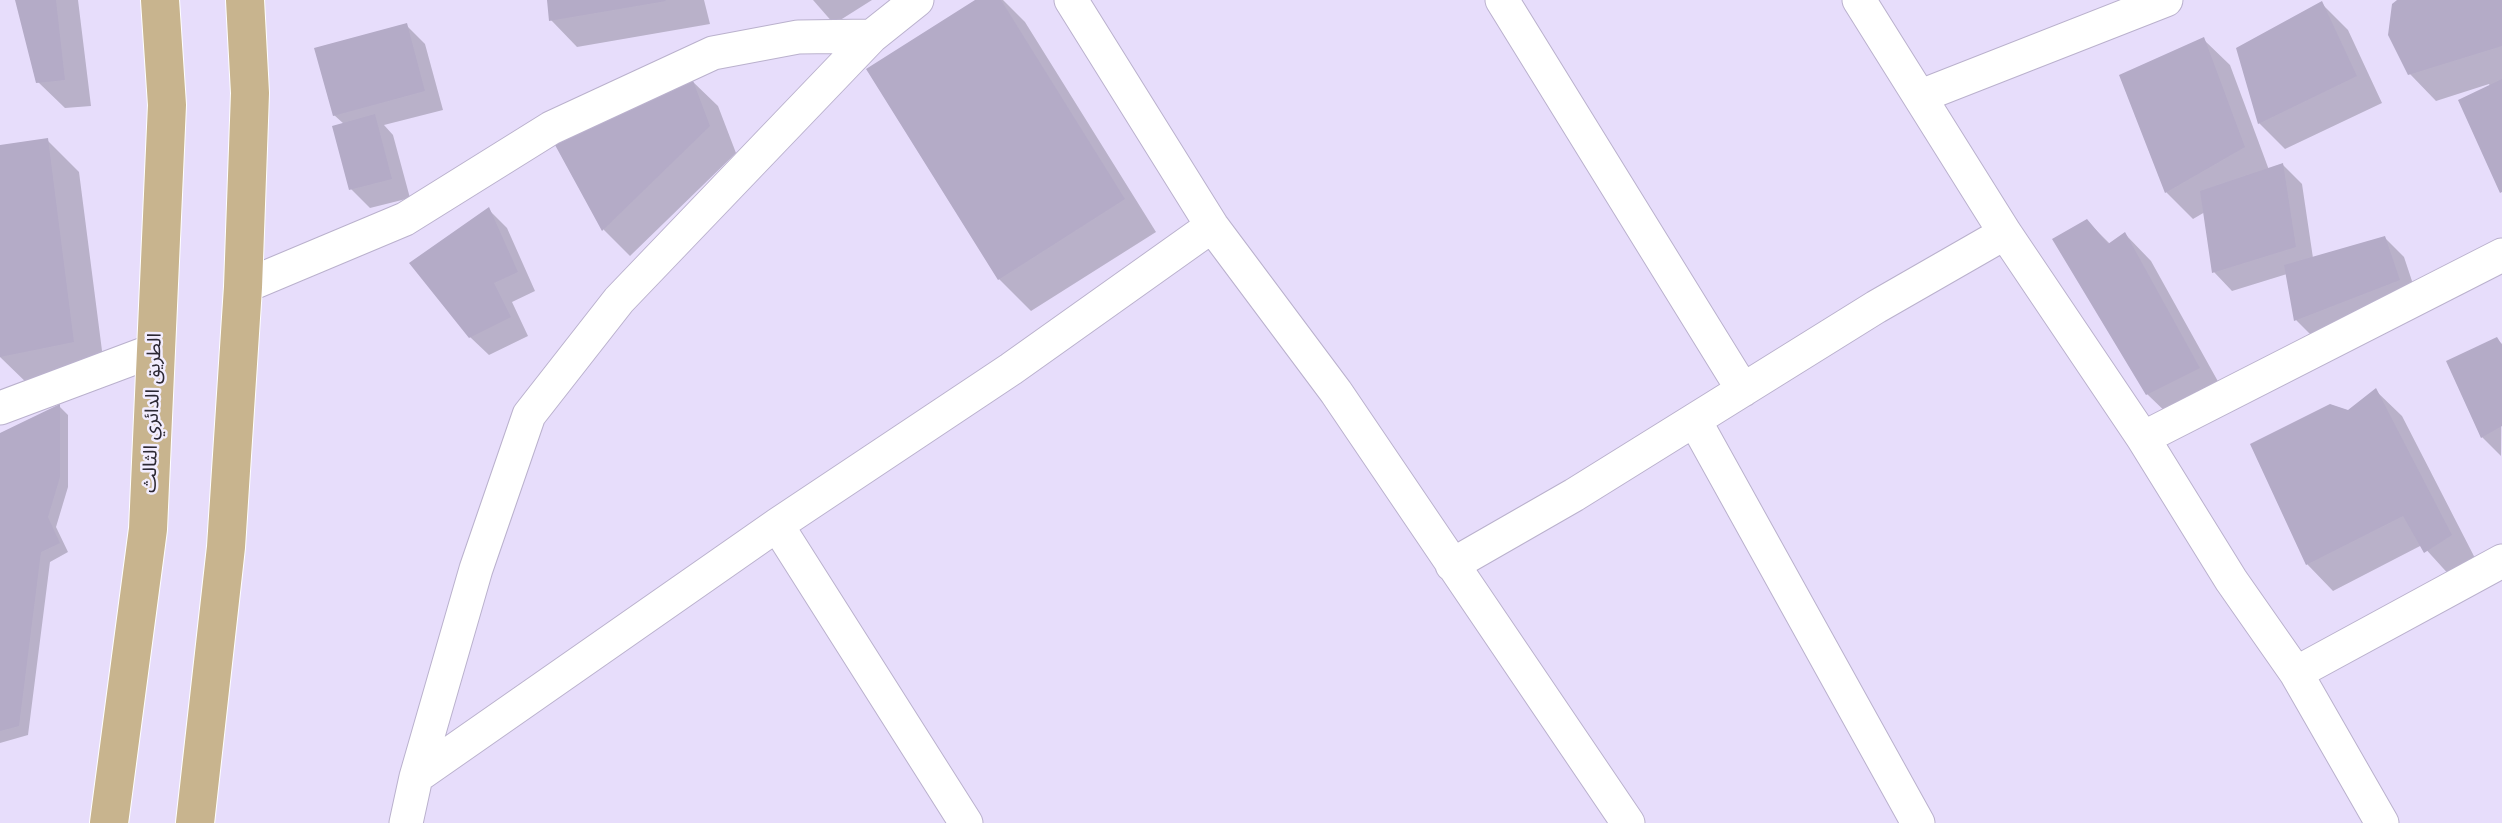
<!DOCTYPE html>
<meta charset="utf-8">
<style>
body{margin:0}
canvas{display:block;background:#e7ddfb}
</style>
<canvas width="2502" height="823"></canvas>
<script>
const c = document.querySelector('canvas').getContext('2d');
c.lineJoin = 'round';
function fill(path, color) { c.fillStyle = color; c.fill(path, 'evenodd'); }
const poly = rows => new Path2D(rows.map(r => 'M' + r).join(''));
function strokePath(path, color, width, dash) { c.strokeStyle = color; c.lineWidth = width; c.lineCap = dash ? 'butt' : 'round'; c.setLineDash(dash || []); c.stroke(path); }
function drawText(font, color, halo, rows, align = 'center') {
  c.font = font + ' "Varela Round","Noto Sans Arabic",sans-serif'; c.lineWidth = 5; c.setLineDash([]); c.textBaseline = 'middle'; c.strokeStyle = halo; c.fillStyle = color; for (const [text, x, y, turn = 0] of rows) {
    c.save(); c.translate(x, y); c.rotate((+turn || 0) * Math.PI / 180); c.textAlign = isNaN(turn) ? turn : align; if (halo) c.strokeText(text, 0, 0); c.fillText(text, 0, 0); c.restore();
  }
}
fill(poly([
 [17,0,78,0,91,106,65,108,38,82],
 [549,0,704,0,710,24,577,47,551,20],
 [813,0,872,0,834,24],
 [978,0,1003,0,1025,22,1156,232,1031,311,999,279],
 [2400,0,2502,0,2502,192,2460,101,2490,86,2489,84,2436,101,2410,74],
 [2322,4,2348,30,2382,103,2285,149,2259,123],
 [406,25,425,44,443,110,384,125,393,135,410,198,370,208,351,189,344,124,334,115],
 [2203,39,2230,65,2269,170,2283,165,2302,184,2313,258,2385,238,2404,257,2418,299,2315,339,2296,320,2287,274,2232,291,2214,272,2205,212,2193,219,2166,192,2121,76],
 [691,80,718,106,736,153,630,256,604,230,552,135],
 [47,140,79,172,105,374,32,388,0,357,0,147],
 [489,210,507,228,535,291,512,302,528,336,489,355,470,337],
 [2087,221,2111,245,2125,234,2151,261,2225,394,2174,420,2147,394],
 [2497,339,2502,344,2501,456,2482,437,2449,362],
 [2375,390,2402,416,2477,562,2452,578,2422,545,2333,591,2307,564],
 [59,406,68,415,68,487,56,527,68,552,50,562,28,735,0,743,0,435]
]), '#0003');
fill(poly([
 [15,0,56,0,65,80,36,83],
 [547,0,665,0,666,1,549,21],
 [975,0,1001,0,1125,199,998,280,866,69],
 [2397,0,2502,0,2502,46,2408,75,2388,35,2392,4],
 [2322,1,2357,76,2258,124,2236,48],
 [407,23,425,91,333,116,314,48],
 [2204,37,2245,147,2165,193,2119,75],
 [692,78,710,126,602,231,549,134],
 [2502,79,2502,192,2500,193,2458,100],
 [375,114,392,179,349,190,332,126],
 [48,138,74,342,0,357,0,145],
 [2283,163,2296,247,2212,273,2200,191],
 [489,207,518,272,494,283,511,317,469,338,409,263],
 [2087,219,2108,244,2125,232,2200,368,2146,395,2052,239],
 [2385,236,2400,280,2294,321,2284,265],
 [2497,337,2502,345,2502,426,2481,438,2446,361],
 [2376,388,2452,535,2424,553,2403,516,2306,565,2250,444,2330,404,2348,410],
 [60,404,60,477,48,517,60,543,41,552,19,726,0,731,0,433]
]), '#b4abc7');
const minor = poly([
 [1071,0,1212,226,1336,392,1628,823],
 [1502,0,1743,390],
 [1859,0,2005,233,2143,438,2231,580,2296,673,2382,823],
 [1921,96,2166,0],
 [243,287,405,219,551,128,713,53,798,37,872,36],
 [0,408,155,350],
 [1695,421,1918,823],
 [2143,438,2502,255],
 [1452,565,1574,495,1876,307,2005,233],
 [2296,673,2502,561],
 [416,777,777,525],
 [406,823,416,777,476,569,529,415,619,300,872,36,917,0],
 [966,823,777,525,1011,369,1212,226]
]);
const primary = poly([
 [109,823,148,529,167,105,160,0],
 [195,823,226,547,243,287,250,93,245,0]
]);
strokePath(minor, '#bab1cd', 35);
strokePath(primary, '#fff', 40);
strokePath(minor, '#fff', 33);
strokePath(primary, '#c8b48e', 38);
drawText('19px', '#2c2833', '#f2edff', [
 ["الطريق الدائري الثالث",153,413,-88]
]);
</script>
